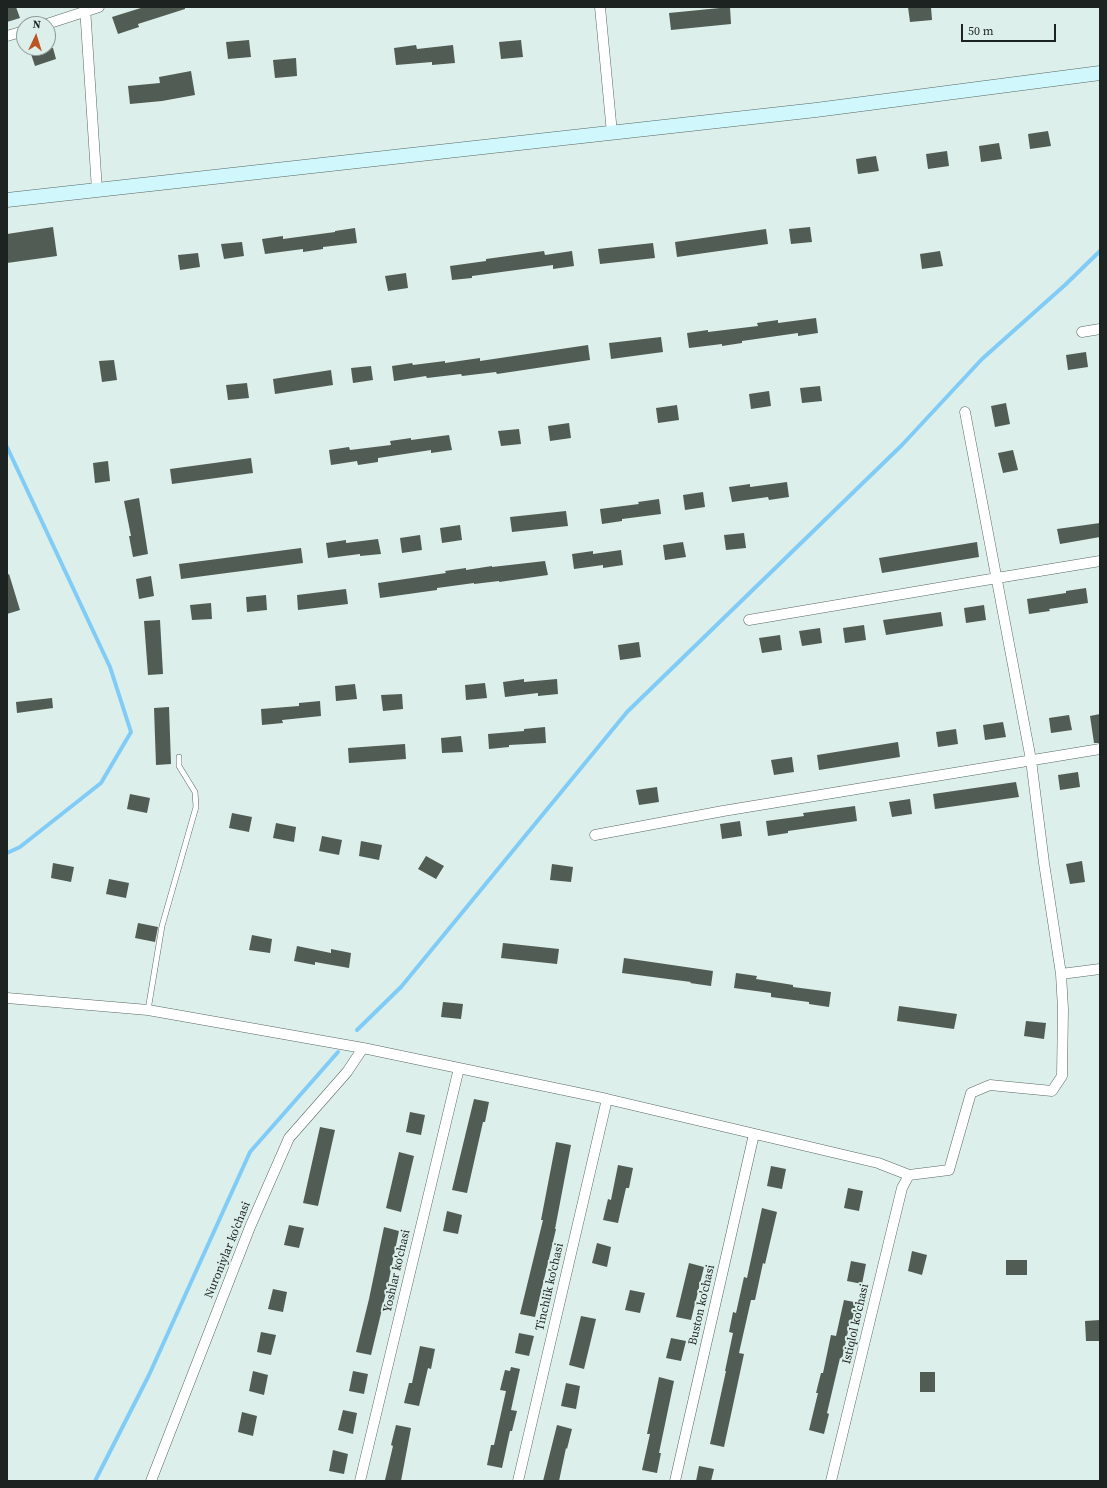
<!DOCTYPE html>
<style>
body{margin:0}
#map{position:relative;width:1107px;height:1488px;overflow:hidden;background:#dcefea;font-family:"Source Serif 4",serif}
canvas{display:block}
.frame{position:absolute;inset:0;border:8px solid #1c2321;pointer-events:none}
.north{position:absolute;left:16px;top:16px;width:40px;height:40px;box-sizing:border-box;background:#dcefea;border:1px solid #8f9d9a;border-radius:50%;rotate:4deg;font-size:11px;font-weight:700;line-height:16px;text-align:center;color:#1c2321}
.north::after{content:'';display:block;margin:auto;width:14px;height:18px;background:#ba5623;clip-path:polygon(50% 0,100% 100%,50% 72%,0 100%)}
.scale{position:absolute;left:961px;top:24px;width:95px;height:18px;box-sizing:border-box;border:2px solid #1c2321;border-top:0;padding-left:5px;font-size:12px;line-height:14px;white-space:nowrap;color:#1c2321;-webkit-text-stroke:3px #dcefea;paint-order:stroke}
</style>
<div id="map">
<canvas width="1107" height="1488"></canvas>
<div class="frame"></div>
<div class="north">N</div>
<div class="scale">50 m</div>
</div>
<script>
const c = document.querySelector('canvas').getContext('2d');
c.lineJoin = 'round';
const poly = rows => new Path2D(rows.map(r => 'M' + r).join(''));
function strokePath(path, color, width, dash) { c.strokeStyle = color; c.lineWidth = width; c.lineCap = dash ? 'butt' : 'round'; c.setLineDash(dash || []); c.stroke(path); }
function fill(path, color) { c.fillStyle = color; c.fill(path, 'evenodd'); }
function drawText(font, color, halo, rows, align = 'center') {
  c.font = font + ' "Source Serif 4",serif'; c.lineWidth = 4; c.setLineDash([]); c.textBaseline = 'middle'; c.strokeStyle = halo; c.fillStyle = color; for (const [text, x, y, turn = 0] of rows) {
    c.save(); c.translate(x, y); c.rotate((+turn || 0) * Math.PI / 180); c.textAlign = isNaN(turn) ? turn : align; if (halo) c.strokeText(text, 0, 0); c.fillText(text, 0, 0); c.restore();
  }
}
strokePath(poly([
 [7,447,110,667,131,732,101,783,20,847,7,853],
 [357,1030,401,987,627,712,902,445,982,359,1065,285,1100,251],
 [95,1481,149,1375,250,1152,338,1052]
]), '#81ccf7', 4);
fill(poly([
 [7,7,16,7,20,18,7,22],
 [144,7,185,7,185,9,138,24,139,27,118,34,112,17],
 [730,7,731,24,671,30,669,13],
 [908,7,931,7,932,20,910,22],
 [249,40,251,57,228,59,226,42],
 [521,40,523,57,501,59,499,42],
 [416,45,417,49,453,45,455,63,432,65,432,62,396,65,394,48],
 [29,48,53,48,56,59,35,66],
 [296,58,297,76,275,78,273,60],
 [191,71,195,95,162,101,130,104,128,86,160,83,159,77],
 [1048,131,1051,146,1030,149,1028,134],
 [999,143,1002,159,981,162,979,146],
 [947,151,949,166,928,169,926,154],
 [876,156,879,171,858,174,856,159],
 [53,227,57,256,7,263,7,234],
 [810,227,812,242,791,244,789,229],
 [355,228,357,243,323,247,323,249,303,252,303,249,265,254,262,239,283,236,283,239,335,232,335,231],
 [766,229,768,244,677,257,675,242],
 [242,242,244,256,224,259,221,244],
 [653,243,655,258,600,264,598,249],
 [544,251,545,255,572,251,574,266,553,269,553,265,472,276,472,278,452,280,450,266,486,261,486,259],
 [940,251,943,266,922,269,920,254],
 [198,253,200,267,180,270,178,255],
 [406,273,408,288,388,291,385,276],
 [816,318,818,333,798,336,798,333,742,341,742,343,722,346,722,344,689,348,687,333,708,330,708,332,758,326,757,323,778,320,778,323],
 [661,337,663,352,611,359,609,343],
 [588,345,590,360,497,374,496,372,462,376,461,374,427,378,426,376,394,381,392,366,412,363,413,365,445,361,445,363,480,358,480,361],
 [1086,352,1088,367,1068,370,1066,355],
 [114,360,117,380,102,382,99,361],
 [371,366,373,380,353,383,351,368],
 [331,370,333,385,275,394,273,379],
 [247,383,249,398,228,400,226,385],
 [820,386,822,401,802,403,800,388],
 [769,391,771,406,751,409,749,394],
 [1006,403,1010,424,995,427,991,406],
 [677,405,679,420,658,423,656,408],
 [569,423,571,438,550,441,548,426],
 [519,429,521,444,501,446,498,431],
 [449,435,452,450,431,453,431,450,378,458,378,462,358,465,357,461,331,465,329,450,349,447,350,450,391,445,390,441,411,438,411,440],
 [1013,450,1018,470,1003,473,998,453],
 [251,458,253,473,172,484,170,469],
 [108,461,110,481,95,483,93,463],
 [787,482,789,497,769,500,768,497,732,502,729,487,750,484,750,487],
 [703,492,705,507,685,510,683,495],
 [139,498,148,554,133,557,129,536,131,536,124,501],
 [659,499,661,514,622,519,622,521,602,524,600,509,639,504,638,502],
 [566,511,568,526,512,532,510,517],
 [1100,523,1100,537,1060,544,1057,529],
 [460,525,462,540,442,543,440,528],
 [744,533,746,548,726,550,724,535],
 [420,535,422,550,402,553,400,538],
 [378,539,381,554,360,556,360,554,328,558,326,543,346,540,346,543],
 [683,542,686,557,665,560,663,545],
 [977,542,979,557,882,573,879,558],
 [301,548,303,563,181,579,179,564],
 [621,550,623,565,603,568,603,565,574,569,572,554,593,551,593,554],
 [545,561,548,575,499,582,499,581,474,584,474,583,437,588,437,590,380,598,378,583,446,573,445,571,466,568,466,570,492,566,492,567],
 [9,574,20,610,7,614,7,575],
 [151,576,154,596,139,599,136,579],
 [1086,588,1088,603,1049,609,1050,611,1029,614,1027,599,1066,593,1066,591],
 [346,589,348,604,298,610,297,595],
 [266,595,267,610,247,612,246,597],
 [211,603,212,619,192,620,190,605],
 [984,605,986,620,966,623,964,608],
 [941,612,943,626,886,635,883,620],
 [160,620,163,674,148,675,144,621],
 [864,625,866,640,845,643,843,628],
 [820,628,822,643,802,646,799,631],
 [780,635,782,650,762,653,759,638],
 [639,642,641,657,620,660,618,645],
 [524,679,524,682,557,679,558,694,538,696,538,693,505,697,503,682],
 [485,683,487,698,466,700,465,685],
 [355,684,357,699,336,701,335,686],
 [402,694,403,709,383,711,381,695],
 [52,698,53,708,17,713,16,702],
 [320,701,321,716,282,720,283,723,262,725,261,709,299,706,299,703],
 [169,707,171,764,156,765,154,708],
 [1100,714,1100,743,1094,743,1090,716],
 [1069,715,1072,730,1051,733,1049,718],
 [1003,722,1006,737,985,740,983,725],
 [545,727,546,743,509,745,509,747,489,749,488,734,524,731,524,729],
 [956,729,958,744,938,747,936,732],
 [461,736,463,752,442,753,441,738],
 [898,742,900,757,819,770,817,755],
 [405,744,406,759,349,763,348,748],
 [792,757,794,772,774,775,771,760],
 [1078,772,1080,787,1060,790,1058,775],
 [1016,782,1019,797,935,809,933,794],
 [657,787,659,802,639,805,636,790],
 [130,794,150,798,147,813,127,809],
 [910,799,912,814,892,817,889,802],
 [855,806,857,821,788,831,788,833,768,836,766,821,804,816,803,813],
 [232,813,252,817,249,832,229,828],
 [740,821,742,836,722,839,720,824],
 [276,823,296,827,294,842,273,838],
 [322,836,342,840,339,855,319,851],
 [361,841,382,845,379,860,359,856],
 [426,856,444,866,436,879,418,869],
 [1082,861,1085,882,1070,884,1066,864],
 [53,863,74,867,71,882,51,878],
 [552,864,573,867,571,882,550,880],
 [109,879,129,883,126,898,106,894],
 [138,923,158,927,155,942,135,938],
 [252,935,272,939,270,953,249,950],
 [503,943,559,949,557,964,501,958],
 [297,946,331,953,331,949,351,953,349,968,315,962,315,965,294,961],
 [624,958,713,971,711,986,690,983,691,982,622,973],
 [736,973,757,976,756,979,793,985,793,987,831,992,829,1007,809,1004,809,1002,771,997,771,993,734,988],
 [443,1002,463,1004,461,1019,441,1017],
 [899,1006,957,1014,954,1029,897,1021],
 [1026,1021,1046,1023,1044,1039,1024,1036],
 [474,1099,489,1102,485,1122,483,1122,467,1193,452,1190],
 [410,1112,425,1115,421,1135,406,1132],
 [320,1127,335,1130,318,1206,303,1203],
 [556,1142,571,1145,555,1229,556,1229,535,1317,520,1314,543,1220,541,1220],
 [399,1152,414,1156,401,1212,386,1208],
 [618,1165,633,1168,629,1188,626,1188,618,1223,603,1220,608,1199,611,1200],
 [771,1166,786,1169,782,1189,767,1186],
 [848,1188,863,1191,859,1211,844,1208],
 [762,1208,777,1212,765,1264,763,1263,755,1300,751,1300,739,1353,744,1354,724,1447,710,1444,726,1371,725,1371,733,1333,729,1332,733,1312,736,1313,744,1277,747,1278],
 [447,1211,462,1215,458,1234,443,1231],
 [289,1225,304,1228,299,1248,284,1245],
 [384,1227,399,1231,388,1284,371,1355,356,1352,369,1299],
 [597,1243,611,1247,607,1267,592,1263],
 [912,1251,927,1255,922,1275,908,1271],
 [1006,1260,1027,1260,1027,1275,1006,1275],
 [851,1261,866,1264,862,1284,847,1281],
 [689,1263,704,1267,691,1320,676,1317],
 [273,1289,287,1292,283,1312,268,1309],
 [630,1290,645,1293,640,1313,625,1310],
 [844,1300,859,1303,855,1323,850,1322,842,1359,840,1358,827,1413,829,1414,824,1434,809,1430,818,1393,816,1393,821,1373,823,1373,831,1335,836,1336],
 [581,1316,596,1319,584,1369,569,1365],
 [1100,1320,1100,1341,1086,1341,1085,1321],
 [261,1332,276,1335,271,1355,257,1352],
 [519,1333,534,1336,529,1356,515,1353],
 [671,1338,686,1341,681,1361,666,1358],
 [420,1346,435,1349,431,1369,428,1368,419,1406,404,1403,409,1383,412,1383],
 [511,1367,520,1369,511,1410,517,1411,512,1431,510,1431,502,1468,487,1465,491,1445,494,1445,506,1391,500,1390,505,1370,510,1371],
 [253,1371,268,1375,264,1395,249,1391],
 [353,1371,368,1374,364,1394,349,1391],
 [920,1372,935,1372,935,1392,920,1392],
 [659,1377,674,1381,659,1453,661,1453,657,1473,642,1470,650,1434,647,1434],
 [566,1383,580,1386,576,1409,561,1406],
 [343,1410,357,1413,353,1434,338,1430],
 [242,1412,257,1416,253,1436,238,1432],
 [396,1425,411,1428,401,1481,385,1480,393,1446,391,1445],
 [557,1425,572,1429,567,1449,566,1448,559,1481,543,1481],
 [333,1450,348,1454,344,1474,329,1471],
 [699,1466,714,1469,711,1481,696,1481]
]), '#515c54');
const lane = poly([
 [148,1010,162,926,196,807,195,792,179,766,179,757]
]);
const street = poly([
 [85,7,97,190],
 [600,7,612,133],
 [47,24,99,7],
 [7,36,24,31],
 [1082,332,1100,329],
 [749,620,997,578,1100,561],
 [595,835,723,811,1100,749],
 [1061,974,1100,969],
 [7,998,148,1010,363,1048,607,1099,878,1163,909,1175,949,1170,971,1093,990,1085,1052,1091,1062,1076,1063,1009,1061,974,1044,863,1031,760,965,412],
 [151,1481,250,1227,289,1138,347,1072,363,1048],
 [360,1481,459,1068],
 [518,1481,607,1099],
 [675,1481,754,1134],
 [831,1481,902,1188,909,1175]
]);
const secondary = poly([
 [7,200,816,110,1100,73]
]);
strokePath(lane, '#586864', 6);
strokePath(street, '#586864', 11);
strokePath(secondary, '#586864', 15);
strokePath(lane, '#fff', 5);
strokePath(street, '#fff', 10);
strokePath(secondary, '#d0f7fc', 14);
drawText('12px', '#1c2321', '#dcefea', [
 ["Nuroniylar ko'chasi",228,1250,-68],
 ["Yoshlar ko'chasi",397,1271,-77],
 ["Tinchlik ko'chasi",550,1287,-77],
 ["Buston ko'chasi",702,1305,-77],
 ["Istiqlol ko'chasi",856,1324,-77]
]);
</script>
